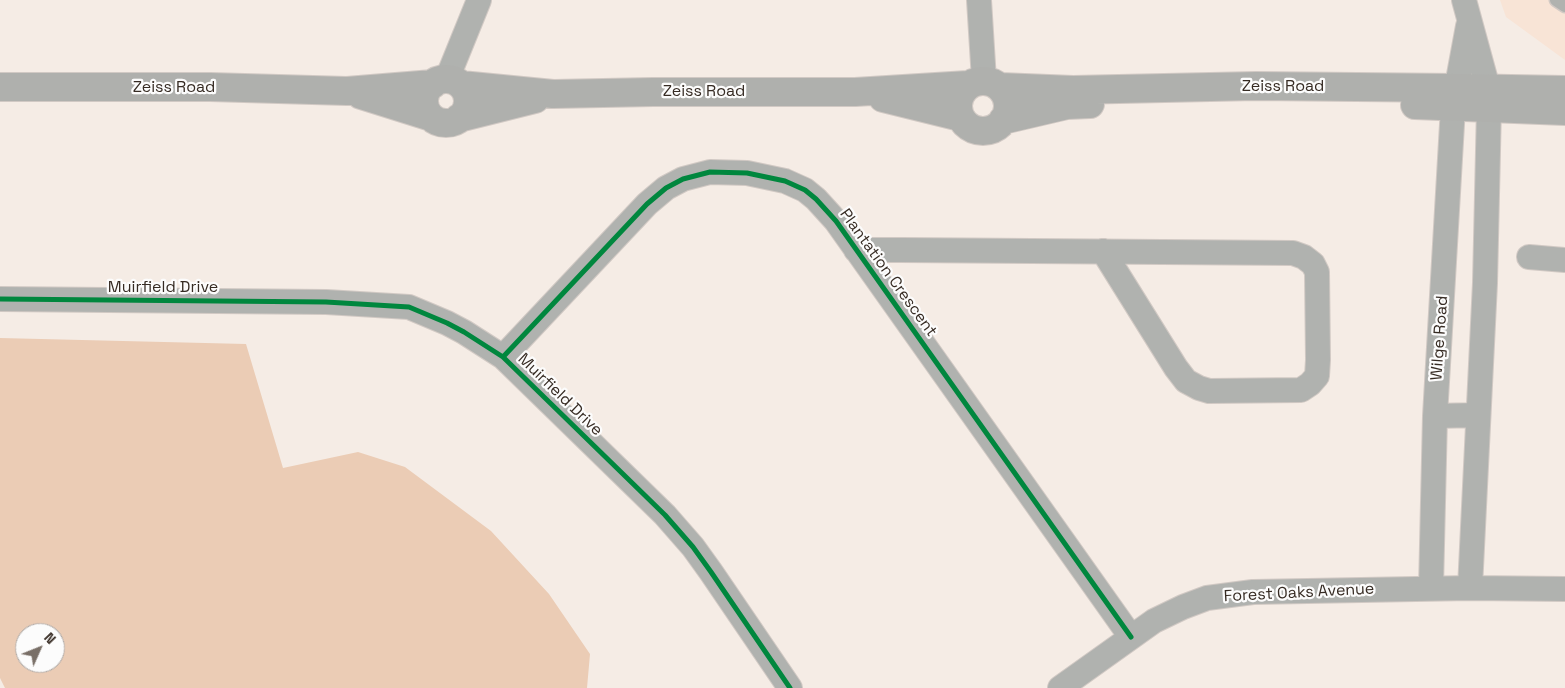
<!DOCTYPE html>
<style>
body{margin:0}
#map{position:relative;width:1565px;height:688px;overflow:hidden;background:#f5ece5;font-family:"Space Grotesk",sans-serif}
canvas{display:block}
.north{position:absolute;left:15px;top:623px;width:50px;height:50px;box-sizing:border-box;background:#fcfcfc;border:1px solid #ada8a5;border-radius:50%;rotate:46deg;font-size:14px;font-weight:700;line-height:20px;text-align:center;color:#362b23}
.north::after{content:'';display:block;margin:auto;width:18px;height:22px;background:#796f67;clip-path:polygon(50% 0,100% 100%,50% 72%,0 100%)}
</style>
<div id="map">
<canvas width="1565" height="688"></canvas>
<div class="north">N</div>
</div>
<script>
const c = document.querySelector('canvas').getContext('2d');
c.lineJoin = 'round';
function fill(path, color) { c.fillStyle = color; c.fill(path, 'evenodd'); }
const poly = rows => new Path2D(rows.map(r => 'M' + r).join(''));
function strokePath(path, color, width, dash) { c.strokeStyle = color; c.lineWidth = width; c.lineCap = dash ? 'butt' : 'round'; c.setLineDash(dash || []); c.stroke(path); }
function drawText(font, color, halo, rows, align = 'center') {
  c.font = font + ' "Space Grotesk",sans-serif'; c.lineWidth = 4.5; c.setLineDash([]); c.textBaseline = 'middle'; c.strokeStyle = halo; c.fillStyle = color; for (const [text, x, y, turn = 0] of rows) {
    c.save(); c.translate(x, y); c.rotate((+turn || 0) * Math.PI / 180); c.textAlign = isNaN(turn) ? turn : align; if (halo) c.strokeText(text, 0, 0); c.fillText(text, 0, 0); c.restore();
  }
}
fill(poly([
 [1500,0,1565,0,1565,60,1506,17]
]), '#f8e4d6');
fill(poly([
 [0,338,246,344,283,468,358,452,405,467,491,531,549,594,590,654,587,688,5,688,0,678],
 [25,633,55,633,55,663,25,663]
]), '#ebccb5');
const lane = poly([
 [1556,0,1565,6]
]);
const street = poly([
 [979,0,984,80],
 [1464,0,1488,88,1489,107,1485,283,1470,588],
 [447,79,479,0],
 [856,250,901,250,1293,253,1304,257,1313,264,1317,272,1318,360,1317,376,1310,384,1301,390,1209,391,1199,388,1186,381,1176,368,1103,251],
 [1529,257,1565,260],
 [0,299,326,302,409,307,447,323,464,332,503,357,665,515,693,547,711,572,790,688],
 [503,357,647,204,666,188,683,179,710,172,747,173,785,181,805,190,816,199,836,221,1131,637],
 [1435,416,1478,415],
 [1431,588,1435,416,1453,107,1468,26],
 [1060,688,1154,621,1183,607,1207,598,1253,592,1470,588,1565,589]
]);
const secondary = poly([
 '424 101a22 22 0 1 1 44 0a22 22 0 1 1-44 0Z',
 '958 106a25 25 0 1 1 50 0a25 25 0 1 1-50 0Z',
 [461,85,553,94,653,92,855,92,968,85],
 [0,87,210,87,347,91,433,84],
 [1000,87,1073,90,1256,86,1457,88,1565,90],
 [361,95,431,117],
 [883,98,960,117],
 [1415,105,1565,111],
 [459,118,535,99],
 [1003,120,1067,105,1090,104]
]);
strokePath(lane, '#d1c9c4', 15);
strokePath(street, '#d1c9c4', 26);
strokePath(secondary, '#d1c9c4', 30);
strokePath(lane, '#b0b2af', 12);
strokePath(street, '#b0b2af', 24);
strokePath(secondary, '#afb0ad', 28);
strokePath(poly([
 [0,299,326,302,409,307,447,323,464,332,503,357,665,515,693,547,711,572,790,688],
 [503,357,647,204,666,188,683,179,710,172,747,173,785,181,805,190,816,199,836,221,1131,637]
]), '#00873e', 5);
drawText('16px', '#362b23', '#fcfcfc', [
 ["Zeiss Road",1283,87],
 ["Zeiss Road",174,88],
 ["Zeiss Road",704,92],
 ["Plantation Crescent",888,273,54],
 ["Muirfield Drive",163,288],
 ["Wilge Road",1440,338,-86],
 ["Muirfield Drive",560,395,44],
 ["Forest Oaks Avenue",1299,593,-3]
]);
</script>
